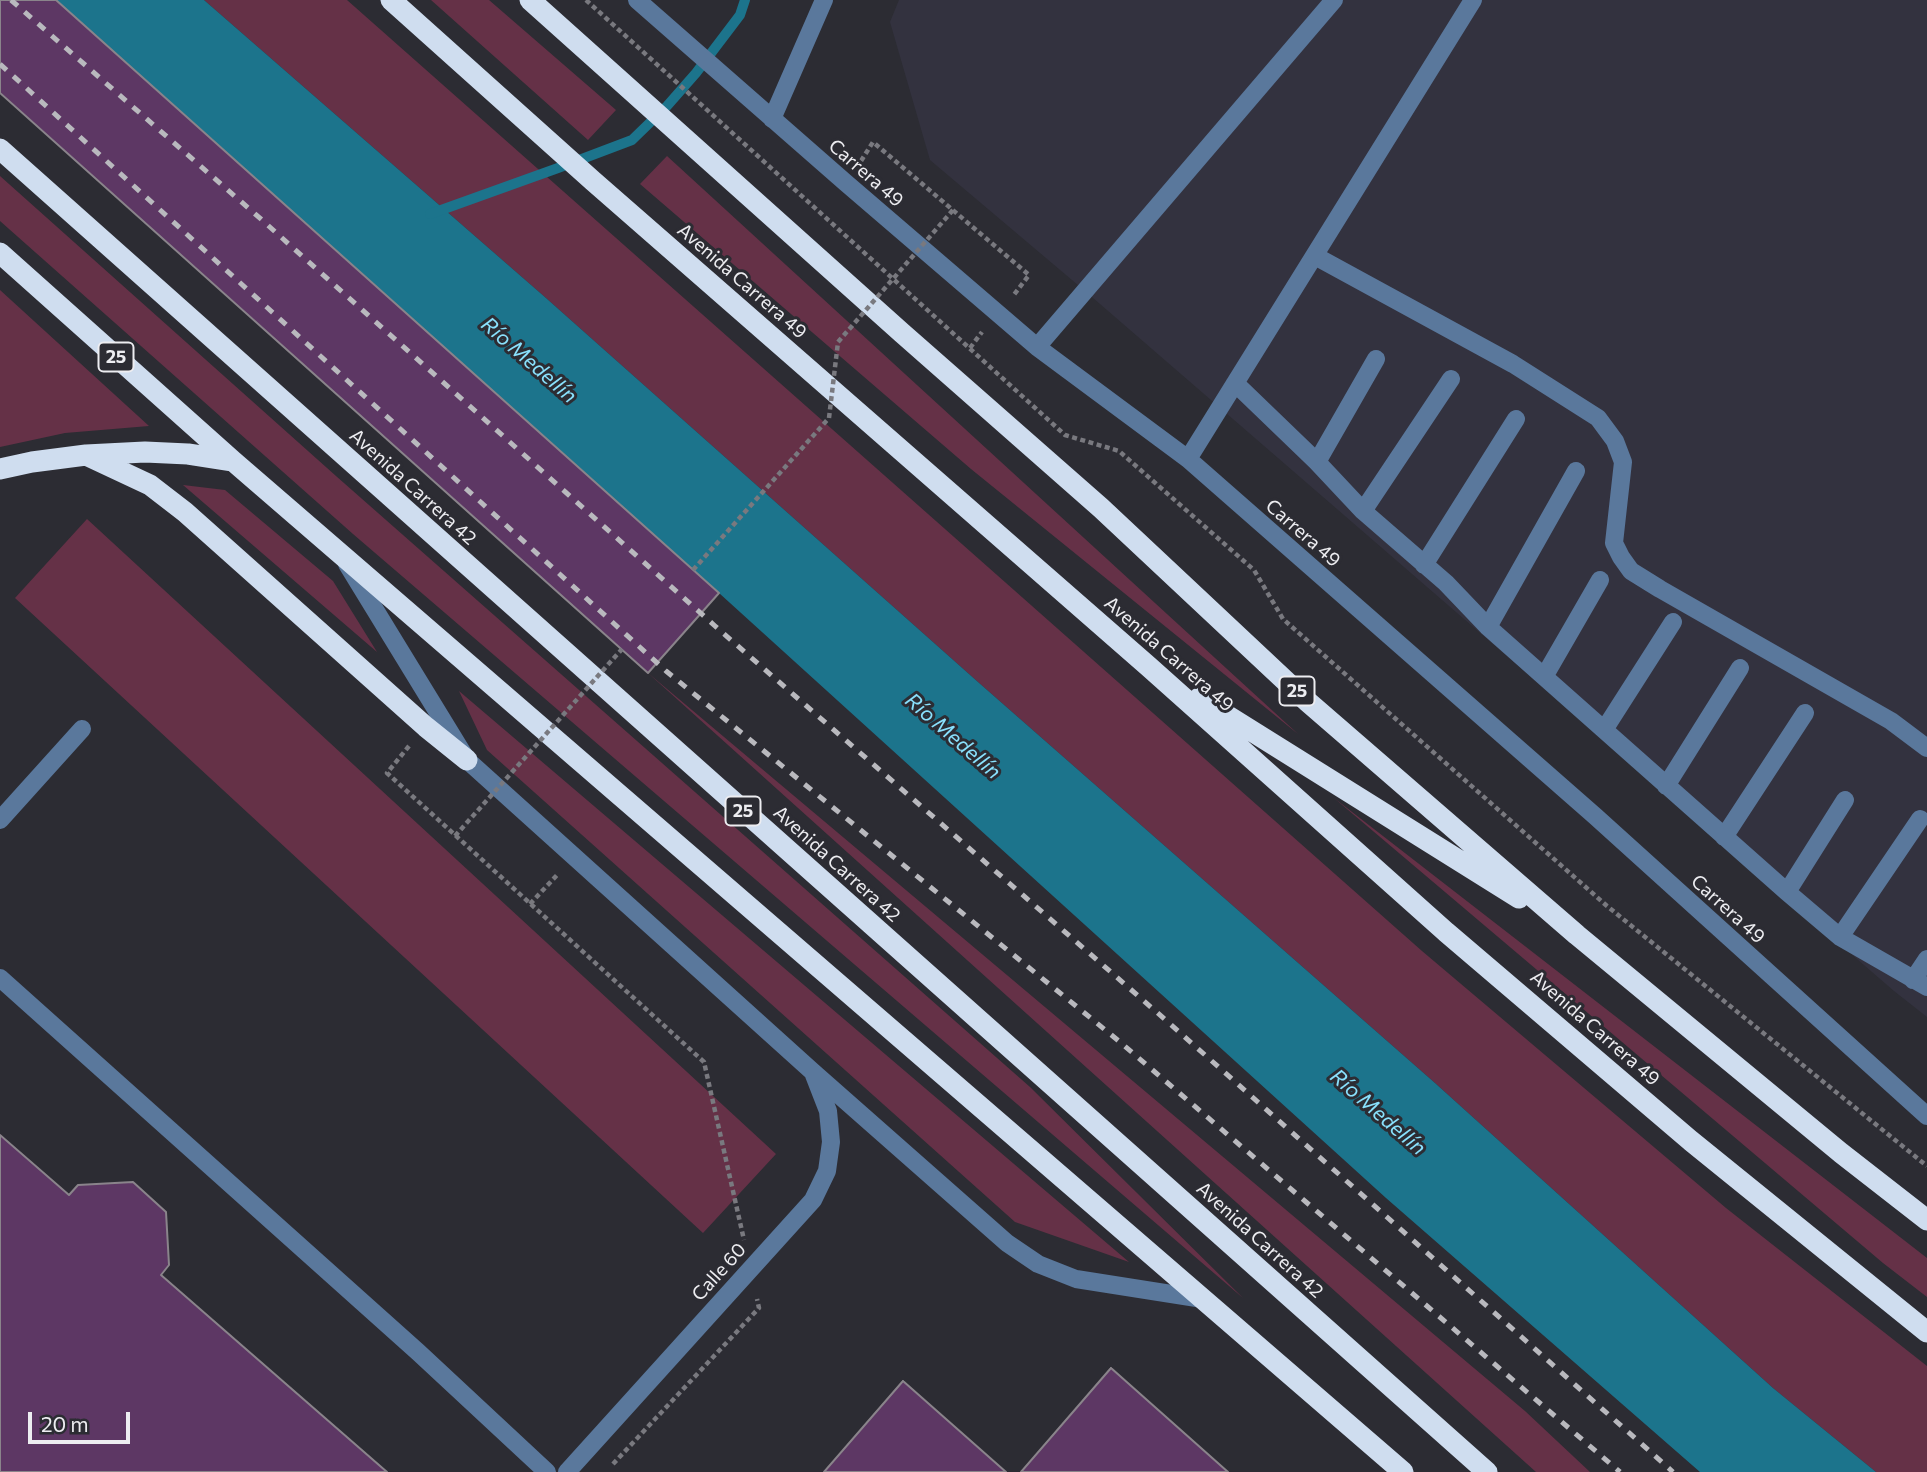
<!DOCTYPE html>
<meta charset="utf-8">
<style>
body{margin:0}
#map{position:relative;width:1927px;height:1472px;overflow:hidden;background:#2c2c33;font-family:Commissioner,sans-serif}
canvas{display:block}
.scale{position:absolute;left:28px;top:1412px;width:102px;height:32px;box-sizing:border-box;border:4px solid #ededf1;border-top:0;padding-left:9px;font-size:21px;line-height:24px;white-space:nowrap;color:#ededf1;-webkit-text-stroke:5px #2c2c33;paint-order:stroke}
</style>
<div id="map">
<canvas width="1927" height="1472"></canvas>
<div class="scale">20 m</div>
</div>
<script>
const c = document.querySelector('canvas').getContext('2d');
c.lineJoin = 'round';
function fill(path, color) { c.fillStyle = color; c.fill(path, 'evenodd'); }
const poly = rows => new Path2D(rows.map(r => 'M' + r).join(''));
function strokePath(path, color, width, dash) { c.strokeStyle = color; c.lineWidth = width; c.lineCap = dash ? 'butt' : 'round'; c.setLineDash(dash || []); c.stroke(path); }
function drawText(font, color, halo, rows, align = 'center') {
  c.font = font + ' Commissioner,sans-serif'; c.lineWidth = 6; c.setLineDash([]); c.textBaseline = 'middle'; c.strokeStyle = halo; c.fillStyle = color; for (const [text, x, y, turn = 0] of rows) {
    c.save(); c.translate(x, y); c.rotate((+turn || 0) * Math.PI / 180); c.textAlign = isNaN(turn) ? turn : align; if (halo) c.strokeText(text, 0, 0); c.fillText(text, 0, 0); c.restore();
  }
}
fill(poly([
 [899,0,1927,0,1927,1017,1894,991,1085,291,930,160,890,22]
]), '#33323f');
fill(poly([
 [204,0,347,0,1422,951,1726,1208,1927,1366,1927,1472,1876,1472,1773,1388,1435,1083,978,682,546,298],
 [431,0,489,0,616,110,588,140],
 [667,156,1298,734,971,469,640,184],
 [0,176,336,476,1030,1087,1243,1298,353,534,0,221],
 [0,290,149,426,65,433,0,447],
 [183,485,225,490,333,581,377,652],
 [87,519,776,1154,703,1233,15,598],
 [648,673,1525,1411,1590,1472,1536,1472],
 [459,691,1129,1262,1015,1222,487,750],
 [1334,798,1927,1258,1927,1297,1883,1263]
]), '#653147');
fill(poly([
 [56,0,204,0,546,298,978,682,1435,1083,1773,1388,1876,1472,1700,1472,1386,1198,719,593]
]), '#1c748c');
strokePath(poly([
 [430,214,558,168,632,140,667,106,696,73,740,15,745,0]
]), '#1c748c', 10);
const building = poly([
 [0,0,56,0,719,593,648,673,0,93,0,0],
 [0,1135,69,1195,78,1185,133,1182,166,1212,169,1265,161,1275,387,1472,0,1472,0,1135],
 [1111,1368,1228,1472,1021,1472,1111,1368],
 [903,1381,1006,1472,824,1472,903,1381]
]);
fill(building, '#5d3764');
strokePath(building, '#8a848b', 2);
strokePath(poly([
 [586,0,1065,435,1119,451,1254,570,1283,619,1607,906,1927,1166],
 [861,161,873,142,1029,275,1013,296],
 [970,348,982,332],
 [409,746,387,773,704,1062,744,1240],
 [530,904,558,874],
 [613,1464,759,1308,757,1299]
]), '#79797f', 4.5, [5, 3.5]);
strokePath(poly([
 [637,0,846,183,1037,347,1188,459,1595,816,1927,1116],
 [772,119,824,0],
 [1315,256,1513,364,1598,418,1615,441,1623,462,1614,543,1621,557,1631,571,1660,589,1891,721,1927,748],
 [1037,347,1334,0],
 [1235,383,1317,462,1363,511,1446,583,1488,627,1787,892,1840,937,1927,987],
 [1188,459,1473,0],
 [1317,462,1376,359],
 [1363,511,1451,379],
 [347,564,467,760,813,1072,1007,1243,1038,1264,1076,1279,1203,1299],
 [1424,565,1516,419],
 [1488,627,1576,471],
 [1544,677,1600,580],
 [1604,730,1673,622],
 [1666,786,1740,668],
 [0,820,82,729],
 [1724,837,1805,713],
 [1787,892,1845,800],
 [1840,937,1920,819],
 [0,978,418,1352,547,1472],
 [1913,980,1927,959],
 [567,1472,813,1200,827,1171,831,1142,828,1111,814,1075]
]), '#5a789c', 18);
strokePath(poly([
 [391,0,593,181,1148,666,1446,932,1691,1141,1927,1332],
 [530,0,902,333,1101,508,1308,702,1577,935,1841,1153,1927,1220],
 [0,149,1487,1472],
 [0,253,233,461,1403,1472],
 [86,455,150,485,185,512,426,727,467,760],
 [0,469,32,462,86,455,145,452,188,454,233,461],
 [1199,698,1519,898]
]), '#cfddef', 21);
strokePath(poly([
 [11,0,262,220,715,626,1168,1022,1673,1472],
 [0,64,666,671,1120,1042,1620,1472]
]), '#b9b9be', 5, [9, 9]);
strokePath(poly([
 [693,570,829,418,838,342,953,210],
 [455,836,622,649]
]), '#79797f', 4.5, [5, 3.5]);
for (const [x, y, w] of [
 [116,357,35],
 [1297,691,35],
 [743,811,35]
]) { const box = new Path2D(); box.roundRect(x - w / 2, y - 14.5, w, 29, 5); c.fillStyle = '#2c2c33'; c.fill(box); strokePath(box, '#ededf1', 2); }
drawText('bold 18px', '#ededf1', null, [
 ["25",116,357],
 ["25",1297,691],
 ["25",743,811]
]);
drawText('19px', '#ededf1', '#2c2c33', [
 ["Carrera 49",866,173,41],
 ["Avenida Carrera 49",742,281,41],
 ["Avenida Carrera 42",413,487,42],
 ["Carrera 49",1303,533,41],
 ["Avenida Carrera 49",1169,654,41],
 ["Avenida Carrera 42",837,864,42],
 ["Carrera 49",1728,909,42],
 ["Avenida Carrera 49",1595,1028,41],
 ["Avenida Carrera 42",1260,1240,42],
 ["Calle 60",719,1272,-48]
]);
drawText('italic 21px', '#89e1fd', '#2c2c33', [
 ["Río Medellín",529,360,41],
 ["Río Medellín",953,736,41],
 ["Río Medellín",1378,1112,41]
]);
</script>
